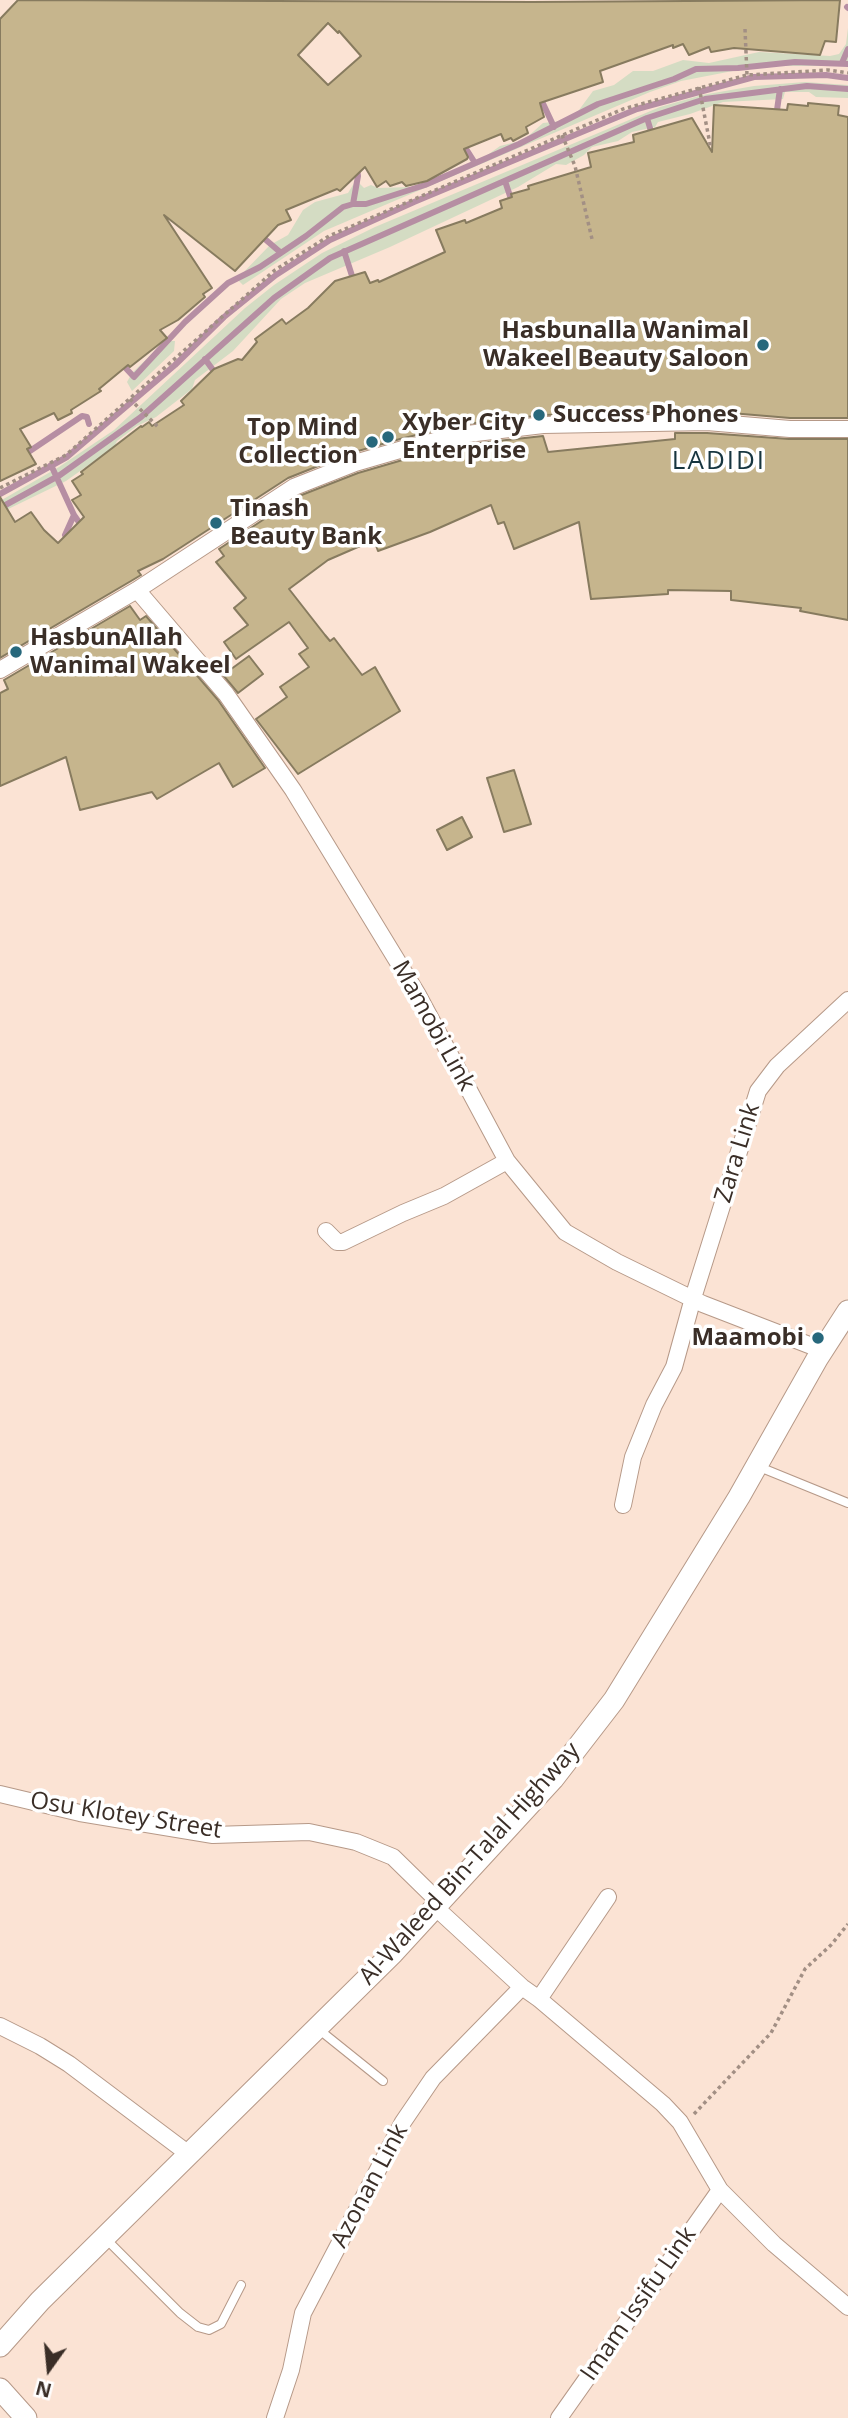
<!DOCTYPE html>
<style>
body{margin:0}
#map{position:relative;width:848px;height:2418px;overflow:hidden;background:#fbe3d4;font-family:"Open Sans",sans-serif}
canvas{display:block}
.north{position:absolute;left:14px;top:2334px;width:70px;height:70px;-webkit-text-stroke:5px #fff;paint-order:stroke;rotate:195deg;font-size:19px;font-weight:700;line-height:28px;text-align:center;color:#3a2e27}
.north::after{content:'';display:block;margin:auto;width:24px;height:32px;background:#3a2e27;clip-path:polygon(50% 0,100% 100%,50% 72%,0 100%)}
</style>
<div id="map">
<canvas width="848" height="2418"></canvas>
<div class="north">N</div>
</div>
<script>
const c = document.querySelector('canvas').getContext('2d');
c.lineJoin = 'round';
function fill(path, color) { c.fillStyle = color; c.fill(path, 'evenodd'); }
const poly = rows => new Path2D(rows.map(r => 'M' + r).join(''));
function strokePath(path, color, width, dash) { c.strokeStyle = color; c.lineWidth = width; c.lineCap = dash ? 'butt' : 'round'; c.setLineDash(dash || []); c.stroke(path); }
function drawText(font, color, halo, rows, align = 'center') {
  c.font = font + ' "Open Sans",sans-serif'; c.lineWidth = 7; c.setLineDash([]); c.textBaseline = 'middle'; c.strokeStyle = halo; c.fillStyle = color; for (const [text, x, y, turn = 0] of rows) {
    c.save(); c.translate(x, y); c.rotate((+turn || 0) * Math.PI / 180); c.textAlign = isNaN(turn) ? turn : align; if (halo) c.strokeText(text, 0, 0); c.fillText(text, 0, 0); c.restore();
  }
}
fill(poly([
 [848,28,848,66,772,66,738,70,681,81,650,92,324,231,243,285,237,279,270,245,288,235,303,210,315,202,348,193,356,180,364,188,371,185,378,188,411,187,479,161,500,146,524,140,543,123,563,121,570,117,579,110,593,91,614,85,633,71,653,71,683,60,709,63,759,52,830,56,839,54,846,44],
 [805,82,848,85,848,98,816,97,809,92,785,92,783,99,723,102,690,114,658,122,655,127,632,132,618,141,592,147,584,155,566,165,556,164,518,187,390,247,305,283,281,299,233,351,195,380,192,389,156,417,137,426,117,441,114,447,66,481,0,513,0,501,59,467,114,430,245,308,274,285,322,253,375,227,660,107,702,95,754,86],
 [165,341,175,341,174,351,132,391,127,382,132,373]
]), '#d4dcc3');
strokePath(poly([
 [847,7,848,8],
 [842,63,848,49],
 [539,95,554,127],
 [776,117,780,89],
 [647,118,653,138],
 [463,144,475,163],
 [505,181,513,205],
 [353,204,358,176,357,167],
 [259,234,280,252],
 [344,251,354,282],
 [205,359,218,377],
 [120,362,134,377,185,322,228,283,260,267,306,236,343,207,353,204,366,204,425,185,519,144,598,104,674,79,696,69,738,68,795,62,848,64],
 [24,455,82,416,87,417,89,424],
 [51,465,74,515,83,528],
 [0,494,67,457,175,365,224,317,276,275,330,240,414,202,637,109,754,77,826,75,848,78],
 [0,508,60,475,141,417,274,298,330,258,647,118,705,99,807,86,848,89],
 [65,535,74,515]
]), '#b68ea3', 6);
const building = poly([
 [18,0,532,2,840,0,836,42,825,41,820,55,734,48,711,52,709,47,689,55,683,44,673,48,673,45,600,71,603,82,540,103,544,117,526,127,528,133,513,141,511,138,504,141,501,134,464,149,468,157,467,159,427,181,406,186,402,182,390,186,386,181,377,187,365,167,340,191,337,189,286,210,291,220,278,225,235,271,164,215,212,288,203,294,205,297,178,320,160,330,167,338,130,367,128,365,99,389,101,391,71,410,72,413,58,420,54,413,20,429,31,447,27,449,36,464,0,481,0,19,18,0],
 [328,23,338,33,339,31,361,56,328,85,298,55,328,23],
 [808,103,839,106,838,115,848,117,848,418,790,418,707,411,543,415,458,425,400,439,351,453,288,478,163,559,138,571,141,575,131,581,0,658,0,497,15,522,31,512,44,530,58,543,84,517,72,500,81,495,72,481,83,474,81,472,141,426,142,427,149,422,152,426,184,405,181,401,214,369,238,359,242,360,257,342,255,339,282,319,286,324,308,308,335,281,365,272,370,283,378,280,379,282,445,252,436,230,465,220,466,223,502,208,500,201,512,197,511,194,529,189,528,186,591,167,588,153,634,142,633,135,692,118,712,152,714,105,787,110,788,104,808,106,808,103],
 [675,433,707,433,789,439,848,439,848,620,800,611,801,608,731,600,731,591,668,590,668,594,591,599,579,522,514,549,504,522,498,524,491,505,430,532,378,551,374,540,328,560,289,589,325,635,330,641,334,638,362,675,375,667,400,711,298,774,256,719,287,697,280,687,309,667,299,654,308,648,289,622,236,659,224,642,248,625,234,608,246,598,216,562,224,556,219,549,299,496,358,473,406,459,461,445,543,436,548,452,675,439,675,433],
 [130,606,140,620,146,616,218,700,265,768,233,787,219,763,157,799,152,792,80,810,66,757,0,786,0,693,8,689,4,680,130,606],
 [249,656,263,674,238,693,223,675,249,656],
 [514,770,531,824,504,832,487,778,514,770],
 [462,817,472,837,447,850,437,830,462,817]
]);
fill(building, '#c6b58d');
strokePath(building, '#877b5f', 2);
const lane = poly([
 [757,1466,848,1503],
 [317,2028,383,2081],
 [105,2238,180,2313,198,2327,209,2330,221,2324,241,2285]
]);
const street = poly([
 [137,590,226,694,293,790,418,995,507,1161,565,1232,617,1262,703,1304,822,1350],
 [0,670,137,590,294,487,355,463,403,449,459,435,543,425,707,422,790,429,848,429],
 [326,1231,337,1242,343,1242,403,1213,444,1196,507,1161],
 [623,1505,633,1457,654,1405,674,1367,693,1298,758,1091,777,1066,848,1000],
 [0,1794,80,1813,213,1835,309,1832,356,1842,393,1857,440,1903],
 [435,1907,522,1987,539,1999,663,2104,680,2122,720,2190,774,2244,848,2307],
 [539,1999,608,1897],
 [0,2026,40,2046,69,2064,190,2155],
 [275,2418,291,2370,303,2313,403,2122,433,2078,522,1987],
 [559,2418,720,2190]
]);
const secondary = poly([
 [0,2346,40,2301,393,1953,553,1779,614,1700,739,1497,817,1359,848,1311],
 [0,2389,26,2418]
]);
strokePath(lane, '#b69988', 10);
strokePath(street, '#b69988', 18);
strokePath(secondary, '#b69988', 23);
strokePath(poly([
 [745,29,747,75],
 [699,87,711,149],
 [562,135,575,166,592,239],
 [130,399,158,427],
 [0,488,66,455,275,270,329,236,623,109,747,75,828,70,848,73],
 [694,2114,771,2033,805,1969,831,1945,848,1924]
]), '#a28f84', 3.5, [3.5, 3.5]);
strokePath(lane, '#fff', 8);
strokePath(street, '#fff', 16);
strokePath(secondary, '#fff', 21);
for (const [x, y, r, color] of [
 [763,345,7,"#27687c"],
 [539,415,7,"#27687c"],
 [388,437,7,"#27687c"],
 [372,442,7,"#27687c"],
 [216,523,7,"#27687c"],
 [16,652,7,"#27687c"],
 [818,1338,7,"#27687c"]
]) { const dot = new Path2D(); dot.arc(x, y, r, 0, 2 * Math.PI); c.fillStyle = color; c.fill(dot); strokePath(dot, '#fff', 2.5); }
drawText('bold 24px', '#3a2e27', '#fff', [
 ["Hasbunalla Wanimal",749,331,"right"],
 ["Wakeel Beauty Saloon",749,359,"right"],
 ["Success Phones",553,415],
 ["Xyber City",402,423],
 ["Enterprise",402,451],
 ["Top Mind",358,428,"right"],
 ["Collection",358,456,"right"],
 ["Tinash",230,509],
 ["Beauty Bank",230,537],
 ["HasbunAllah",30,638],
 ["Wanimal Wakeel",30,666],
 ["Maamobi",804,1338,"right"]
], 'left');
drawText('24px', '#3a2e27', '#fff', [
 ["Mamobi Link",433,1026,61],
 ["Zara Link",738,1153,-73],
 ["Osu Klotey Street",126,1816,9],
 ["Al-Waleed Bin-Talal Highway",470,1864,-48],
 ["Azonan Link",370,2186,-62],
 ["Imam Issifu Link",639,2304,-55]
]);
c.letterSpacing = '2px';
drawText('26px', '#17353f', '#fff', [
 ["LADIDI",719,462]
]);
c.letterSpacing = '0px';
</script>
